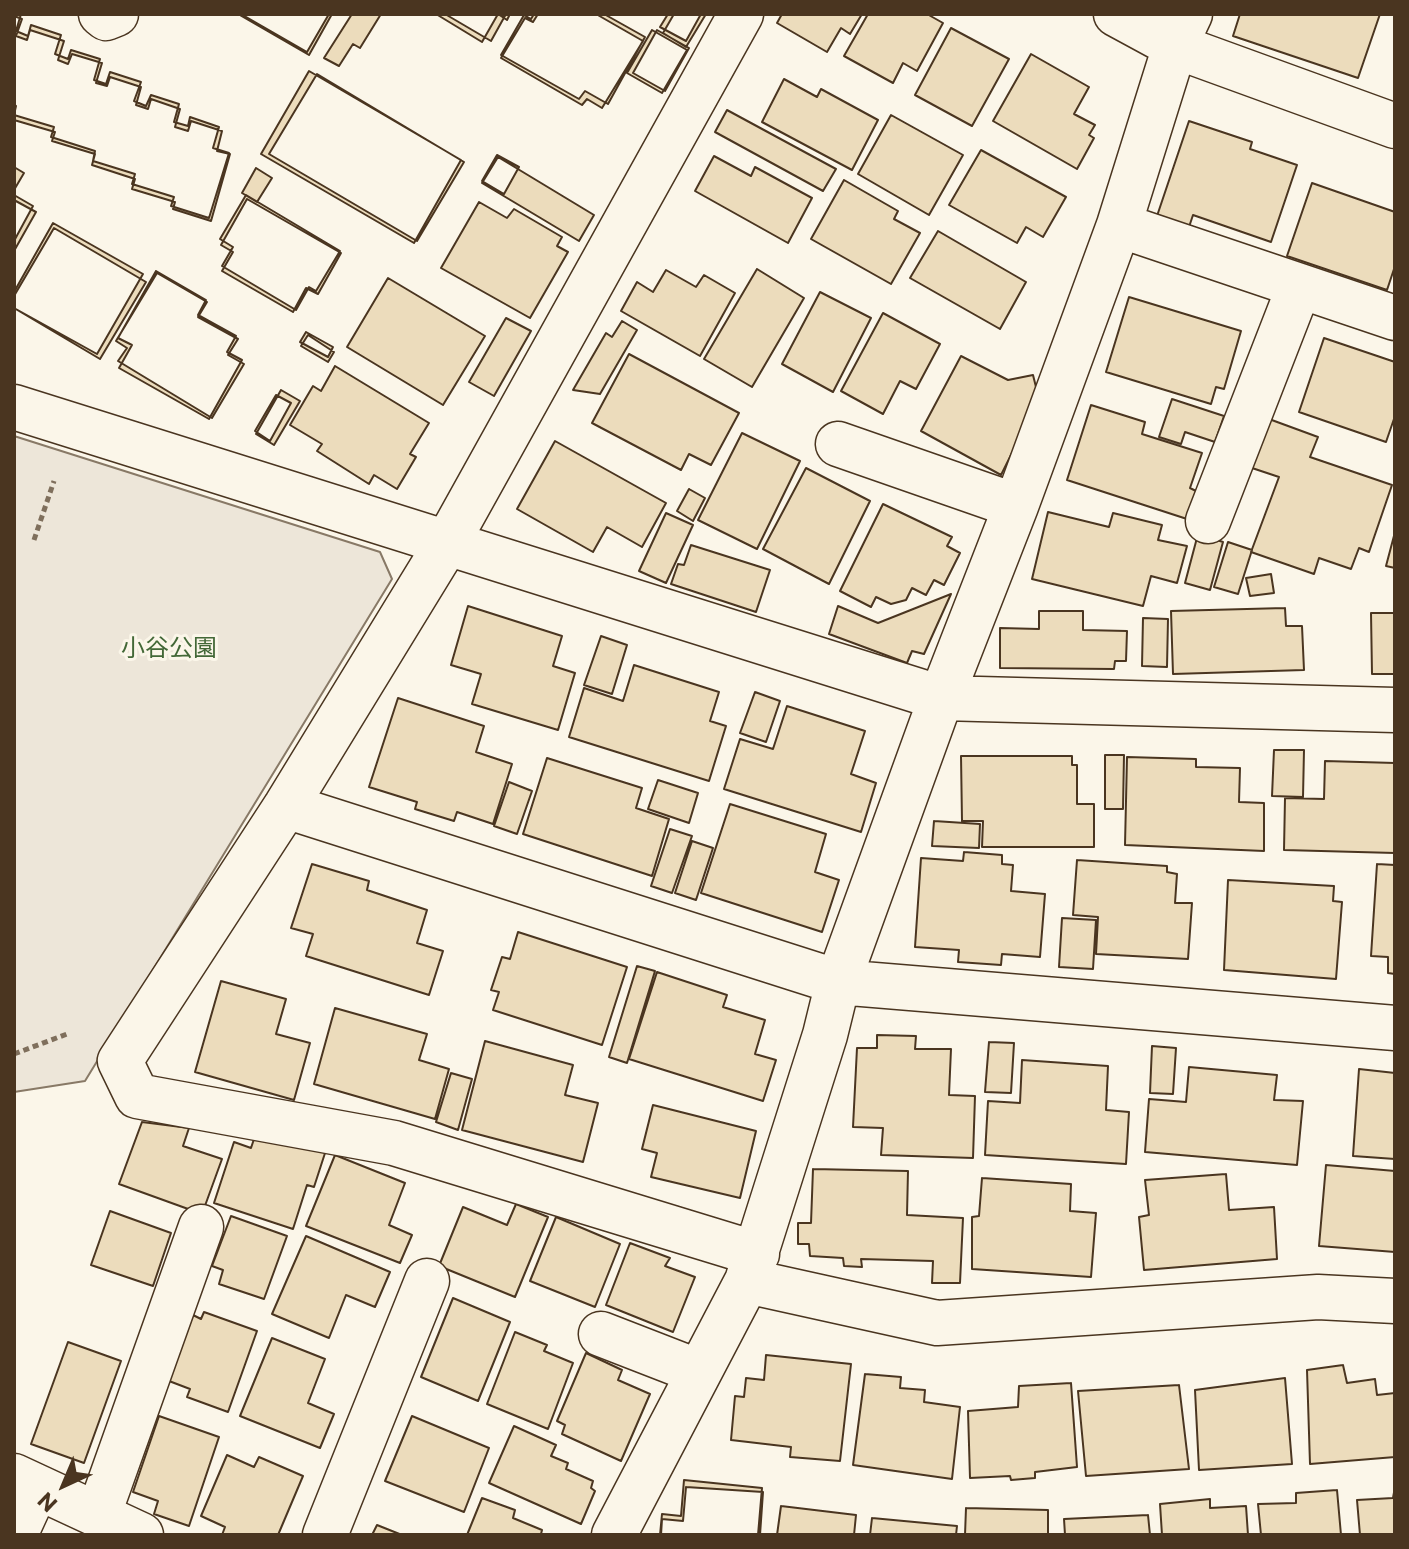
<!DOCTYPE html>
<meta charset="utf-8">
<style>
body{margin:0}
#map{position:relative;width:1409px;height:1549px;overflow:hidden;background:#fbf6e9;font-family:Commissioner,sans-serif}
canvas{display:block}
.frame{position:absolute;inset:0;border:16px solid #4a3520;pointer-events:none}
.north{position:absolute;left:24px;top:1445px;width:80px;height:80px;-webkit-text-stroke:6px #fbf6e9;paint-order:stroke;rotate:224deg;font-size:22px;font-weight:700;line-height:32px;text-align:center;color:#4a3520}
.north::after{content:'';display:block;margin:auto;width:28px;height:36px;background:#4a3520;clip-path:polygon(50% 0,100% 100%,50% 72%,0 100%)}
</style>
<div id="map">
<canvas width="1409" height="1549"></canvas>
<div class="frame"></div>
<div class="north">N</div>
</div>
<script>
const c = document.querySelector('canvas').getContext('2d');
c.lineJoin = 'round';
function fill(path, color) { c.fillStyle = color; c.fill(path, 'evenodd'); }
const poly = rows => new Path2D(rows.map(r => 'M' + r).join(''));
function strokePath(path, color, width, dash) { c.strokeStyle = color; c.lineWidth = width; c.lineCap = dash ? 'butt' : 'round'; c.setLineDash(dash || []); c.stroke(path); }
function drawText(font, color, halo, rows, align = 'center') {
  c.font = font + ' Commissioner,"Noto Sans JP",sans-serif'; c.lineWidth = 6; c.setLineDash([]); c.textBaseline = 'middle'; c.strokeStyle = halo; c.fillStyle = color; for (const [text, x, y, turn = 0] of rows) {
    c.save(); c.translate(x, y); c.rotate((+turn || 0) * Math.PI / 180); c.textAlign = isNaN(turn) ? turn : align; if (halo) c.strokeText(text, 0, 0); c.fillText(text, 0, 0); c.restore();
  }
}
const green = poly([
 [14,436,380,552,392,579,85,1081,14,1092,14,436]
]);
fill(green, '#ede6d9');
strokePath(green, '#887966', 2);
const building = poly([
 [14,14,21,14,16,31,28,36,31,25,61,35,55,54,68,59,71,50,100,59,94,80,106,84,110,72,141,82,134,101,146,106,151,95,179,104,174,122,188,126,190,117,219,127,213,148,229,153,209,218,171,206,174,197,132,184,135,174,93,161,95,151,51,137,54,127,14,115,16,106,14,105,14,14],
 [238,14,332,14,309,55,238,14],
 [241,14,329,14,307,52,241,14],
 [352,14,381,14,360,48,353,44,339,66,324,58,352,14],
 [436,14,510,14,507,20,498,14,482,42,436,14],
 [445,14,506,14,491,41,445,14],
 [534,14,604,14,645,37,608,104,585,91,579,99,501,55,524,15,531,19,534,14],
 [538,14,596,14,643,41,602,108,587,99,582,105,501,58,525,18,533,22,538,14],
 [668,14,701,14,686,41,660,27,668,14],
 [674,14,706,14,686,47,663,33,674,14],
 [782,14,862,14,850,34,841,28,827,52,777,23,782,14],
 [868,14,927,14,943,23,917,71,903,63,893,83,844,56,868,14],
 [1240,14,1380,14,1358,78,1233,36,1240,14],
 [14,16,22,19,16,36,27,40,30,30,64,41,58,60,68,64,72,54,102,63,96,83,107,86,110,77,141,87,136,105,148,109,151,99,180,109,175,127,188,131,191,121,222,131,217,151,230,154,211,221,173,209,175,202,132,189,135,179,92,165,95,154,52,141,55,132,14,120,14,16],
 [951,28,1009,59,972,126,915,95,951,28],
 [652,30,687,50,662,93,627,73,652,30],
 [657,30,689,48,665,91,633,73,657,30],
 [1031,54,1089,87,1074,114,1095,125,1089,135,1094,138,1077,169,993,121,1031,54],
 [309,71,461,160,414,243,261,154,309,71],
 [317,74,464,162,417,241,269,154,317,74],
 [784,79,817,97,821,89,878,120,852,170,762,122,784,79],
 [727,110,836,169,823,191,715,132,727,110],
 [891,115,963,155,929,215,858,174,891,115],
 [1189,121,1252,142,1250,149,1297,165,1271,242,1193,215,1189,227,1157,216,1189,121],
 [981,150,1066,197,1043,237,1026,227,1017,243,949,205,981,150],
 [497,155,519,167,504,194,482,181,497,155],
 [714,156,751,176,755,167,812,198,788,243,695,191,714,156],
 [498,157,594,215,579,241,482,183,498,157],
 [14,167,24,173,14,190,14,167],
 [256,168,272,178,257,202,242,193,256,168],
 [844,180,898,211,894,219,920,233,891,284,811,239,844,180],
 [1312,183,1395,212,1395,266,1387,290,1287,256,1312,183],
 [14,195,33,206,14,241,14,195],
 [246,195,340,251,316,291,309,287,296,310,222,266,233,247,220,239,246,195],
 [247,199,341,253,318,294,306,288,293,312,222,271,233,252,221,245,247,199],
 [14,200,36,212,14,251,14,200],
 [479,202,507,218,514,209,562,237,557,246,568,252,530,318,441,268,479,202],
 [53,223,143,274,97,354,14,308,14,292,53,223],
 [54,228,146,282,100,359,14,308,14,296,54,228],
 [938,231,1026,282,1000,329,910,278,938,231],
 [757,269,804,298,752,387,704,359,757,269],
 [666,270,696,287,704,275,735,293,700,356,621,311,637,282,653,292,666,270],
 [156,271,206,300,198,315,236,336,227,352,242,360,209,419,119,368,132,345,118,338,156,271],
 [157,273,207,302,198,317,238,339,228,355,244,364,212,418,118,361,127,348,116,341,157,273],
 [388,278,485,336,443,405,347,347,388,278],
 [820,292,871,318,833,392,782,364,820,292],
 [1129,297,1241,331,1224,389,1216,387,1211,404,1106,372,1129,297],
 [883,313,940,344,916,389,900,381,883,414,841,391,883,313],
 [506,318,531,331,494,396,469,382,506,318],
 [622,321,637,330,600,394,573,390,606,333,612,337,622,321],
 [306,332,333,347,328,357,300,342,306,332],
 [308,335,334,352,328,362,301,346,308,335],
 [1324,338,1395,362,1395,416,1386,442,1299,412,1324,338],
 [629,354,739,413,711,465,689,454,681,470,592,423,629,354],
 [961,356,1008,380,1033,375,1039,399,1001,475,921,431,961,356],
 [335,366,429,423,410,454,416,457,397,489,374,475,369,484,317,451,322,444,290,425,313,386,321,391,335,366],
 [281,390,300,401,274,445,256,434,281,390],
 [276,395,291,403,270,441,255,431,276,395],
 [1172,399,1224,416,1215,442,1185,432,1181,444,1159,437,1172,399],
 [1091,405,1145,422,1142,434,1202,453,1190,488,1196,491,1187,519,1067,480,1091,405],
 [1269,419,1318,437,1310,457,1392,485,1369,552,1359,548,1351,569,1319,558,1314,574,1251,552,1279,477,1252,468,1269,419],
 [742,433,800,461,757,549,698,520,742,433],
 [555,441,666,503,642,547,607,527,593,552,517,509,555,441],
 [806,468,870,501,829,584,763,549,806,468],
 [689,489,705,498,693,521,677,511,689,489],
 [883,504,952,537,947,546,960,553,944,585,934,580,926,595,912,588,906,600,891,604,876,597,871,607,840,591,883,504],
 [1048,512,1109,527,1113,513,1162,525,1158,540,1187,546,1177,583,1151,576,1143,606,1032,579,1048,512],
 [666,513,693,525,666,583,639,571,666,513],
 [1395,532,1395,568,1386,566,1395,532],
 [1198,534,1223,542,1210,590,1185,583,1198,534],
 [1228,542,1252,550,1238,594,1214,587,1228,542],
 [691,545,770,570,756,612,671,584,678,564,684,565,691,545],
 [1271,574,1274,593,1250,596,1246,578,1271,574],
 [951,594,924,654,912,651,907,663,829,634,838,606,878,623,951,594],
 [468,606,562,636,553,666,575,673,558,730,472,704,481,674,451,665,468,606],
 [1285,608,1286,626,1302,626,1304,670,1173,674,1171,611,1285,608],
 [1039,611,1083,611,1083,630,1127,631,1126,661,1115,661,1114,669,1000,668,1000,628,1039,629,1039,611],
 [1371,613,1395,613,1395,674,1372,674,1371,613],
 [1143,618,1168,619,1167,667,1142,666,1143,618],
 [601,636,627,645,612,694,584,685,601,636],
 [634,665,719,692,710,721,726,726,709,781,569,737,584,688,623,701,634,665],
 [755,692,780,701,766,742,740,733,755,692],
 [398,698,484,726,476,752,512,764,493,824,457,812,454,821,415,809,417,802,369,787,398,698],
 [787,706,865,731,851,774,876,783,861,832,724,789,740,739,773,749,787,706],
 [1274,750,1304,750,1303,797,1272,796,1274,750],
 [1105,755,1124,755,1123,809,1105,809,1105,755],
 [961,756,1072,756,1072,765,1077,765,1077,804,1094,804,1094,847,982,847,983,821,962,821,961,756],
 [1127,757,1196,759,1196,767,1240,768,1239,802,1264,803,1264,851,1125,845,1127,757],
 [547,758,642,788,636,808,669,819,652,876,523,834,547,758],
 [1325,761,1395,763,1395,853,1284,850,1285,798,1324,799,1325,761],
 [658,780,698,793,689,823,648,809,658,780],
 [509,782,532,791,517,834,494,826,509,782],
 [730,804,826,834,815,872,839,880,822,932,701,893,730,804],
 [934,821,980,824,979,848,932,846,934,821],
 [670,829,692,836,672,893,651,886,670,829],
 [692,841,713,848,696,900,675,893,692,841],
 [964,852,1002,855,1002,864,1013,865,1011,891,1045,894,1040,957,1002,954,1001,965,958,962,959,950,915,947,921,858,963,861,964,852],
 [1077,860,1167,866,1167,872,1177,874,1175,903,1192,903,1188,959,1096,954,1098,917,1073,915,1077,860],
 [312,864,369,881,367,890,427,910,417,943,443,951,429,995,306,956,313,934,291,928,312,864],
 [1377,864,1395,865,1395,974,1388,973,1388,957,1371,956,1377,864],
 [1228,880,1334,886,1333,901,1342,902,1336,979,1224,970,1228,880],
 [1062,918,1096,920,1093,969,1059,967,1062,918],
 [518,932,627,967,602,1045,493,1010,499,992,491,990,502,957,510,959,518,932],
 [637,966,655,971,627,1063,609,1057,637,966],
 [657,972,727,995,723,1007,765,1020,755,1054,776,1060,763,1101,629,1059,657,972],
 [221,981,286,999,276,1034,310,1043,294,1100,195,1072,221,981],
 [335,1008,427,1034,419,1060,449,1069,435,1119,314,1084,335,1008],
 [877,1035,916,1036,915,1049,951,1049,949,1095,975,1096,973,1158,881,1155,883,1128,853,1127,857,1048,877,1048,877,1035],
 [485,1041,573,1065,565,1095,598,1103,583,1162,462,1130,485,1041],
 [989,1042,1014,1043,1011,1093,985,1092,989,1042],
 [1152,1046,1176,1048,1173,1094,1150,1093,1152,1046],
 [1022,1060,1108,1066,1106,1110,1129,1112,1126,1164,985,1155,988,1101,1020,1103,1022,1060],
 [1189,1067,1277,1075,1274,1100,1303,1101,1297,1165,1145,1152,1149,1099,1186,1102,1189,1067],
 [1359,1069,1395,1073,1395,1159,1353,1156,1359,1069],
 [451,1073,472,1079,458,1130,436,1122,451,1073],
 [653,1105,756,1131,740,1198,651,1177,657,1153,642,1149,653,1105],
 [142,1122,189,1128,183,1146,222,1159,202,1214,119,1184,142,1122],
 [255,1136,326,1150,314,1187,307,1185,293,1229,214,1203,234,1142,251,1148,255,1136],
 [335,1155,405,1183,389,1225,412,1235,400,1263,306,1226,335,1155],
 [1326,1165,1395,1171,1395,1252,1319,1246,1326,1165],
 [813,1169,908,1171,907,1215,963,1218,960,1283,932,1283,933,1261,861,1259,862,1267,844,1266,843,1258,810,1256,809,1244,798,1244,798,1223,811,1223,813,1169],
 [1226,1174,1229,1210,1274,1207,1277,1259,1144,1270,1139,1217,1149,1215,1145,1180,1226,1174],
 [982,1178,1071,1184,1070,1211,1096,1213,1091,1277,972,1269,972,1217,979,1216,982,1178],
 [516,1204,548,1217,515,1297,439,1266,463,1207,507,1225,516,1204],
 [110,1211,171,1233,153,1286,91,1265,110,1211],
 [231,1216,287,1236,264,1299,219,1284,223,1270,212,1266,231,1216],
 [556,1217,620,1244,595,1307,530,1281,556,1217],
 [306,1236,390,1272,375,1307,346,1295,329,1338,272,1314,306,1236],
 [630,1243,670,1258,665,1266,695,1277,673,1332,606,1305,630,1243],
 [453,1298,510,1322,478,1401,421,1377,453,1298],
 [204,1312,257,1331,228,1412,187,1397,190,1389,169,1381,193,1315,201,1319,204,1312],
 [515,1332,547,1345,544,1351,573,1363,548,1429,487,1404,515,1332],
 [272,1338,325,1359,308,1403,334,1414,320,1448,240,1416,272,1338],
 [68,1342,121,1361,84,1463,31,1444,68,1342],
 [586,1353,622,1370,618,1380,650,1394,621,1461,562,1434,565,1425,557,1421,586,1353],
 [766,1355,851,1364,840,1461,790,1457,791,1447,731,1440,735,1396,744,1397,746,1378,764,1380,766,1355],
 [1343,1365,1347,1383,1375,1379,1377,1395,1395,1393,1395,1457,1310,1464,1307,1370,1343,1365],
 [865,1374,901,1377,900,1388,925,1390,924,1402,960,1407,952,1479,853,1465,865,1374],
 [1285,1378,1292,1464,1199,1470,1195,1390,1285,1378],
 [1071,1383,1077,1467,1035,1472,1035,1478,1011,1480,1010,1476,970,1478,968,1411,1018,1407,1019,1386,1071,1383],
 [1179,1385,1189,1469,1086,1476,1078,1391,1179,1385],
 [159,1416,219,1437,189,1526,154,1514,158,1501,133,1492,159,1416],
 [412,1416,489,1448,464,1512,385,1481,412,1416],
 [514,1426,556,1445,551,1456,568,1463,566,1469,593,1481,591,1488,595,1491,581,1524,489,1483,514,1426],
 [227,1455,254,1467,259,1457,303,1476,278,1535,222,1535,225,1527,201,1516,227,1455],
 [684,1480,762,1488,758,1535,660,1535,662,1514,681,1516,684,1480],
 [686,1487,763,1492,760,1535,661,1535,662,1519,683,1521,686,1487],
 [1395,1487,1395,1535,1360,1535,1357,1500,1393,1498,1395,1487],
 [1337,1490,1341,1535,1261,1535,1258,1504,1296,1503,1296,1493,1337,1490],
 [482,1498,515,1510,513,1518,542,1530,541,1534,544,1535,467,1535,482,1498],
 [1210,1499,1210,1508,1246,1506,1248,1535,1162,1535,1160,1504,1210,1499],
 [781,1506,856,1515,854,1535,777,1535,781,1506],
 [966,1508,1048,1510,1048,1535,965,1535,966,1508],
 [1148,1515,1150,1535,1065,1535,1064,1519,1148,1515],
 [872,1518,957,1526,956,1535,870,1535,872,1518],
 [377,1525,402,1535,372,1535,377,1525]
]);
fill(building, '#ecdcbc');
strokePath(building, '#4a3520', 2);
const minor = poly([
 [101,14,106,18,116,14],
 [741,14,447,543,286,806,120,1061,137,1096,394,1143,757,1254],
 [1116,14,1175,46,1395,126],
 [1119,225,1395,318],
 [14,407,941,698,1395,710],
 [838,444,1016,506],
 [1208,521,1299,287],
 [286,806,838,982,1395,1028],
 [747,1281,937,1323,1318,1297,1395,1301],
 [601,1334,699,1372],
 [14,1476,141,1535],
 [98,1516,201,1227],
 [15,1535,37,1487],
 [325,1535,427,1281],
 [614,1535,747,1281,825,1035,838,982,941,698,1016,506,1119,225,1175,46,1190,14]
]);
strokePath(minor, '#4a3520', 47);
strokePath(poly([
 [34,540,54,481],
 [14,1054,67,1034]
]), '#7f6f5c', 5, [6, 4]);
strokePath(minor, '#fbf6e9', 44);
drawText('24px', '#436837', '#fbf6e9', [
 ["小谷公園",169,648]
]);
</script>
